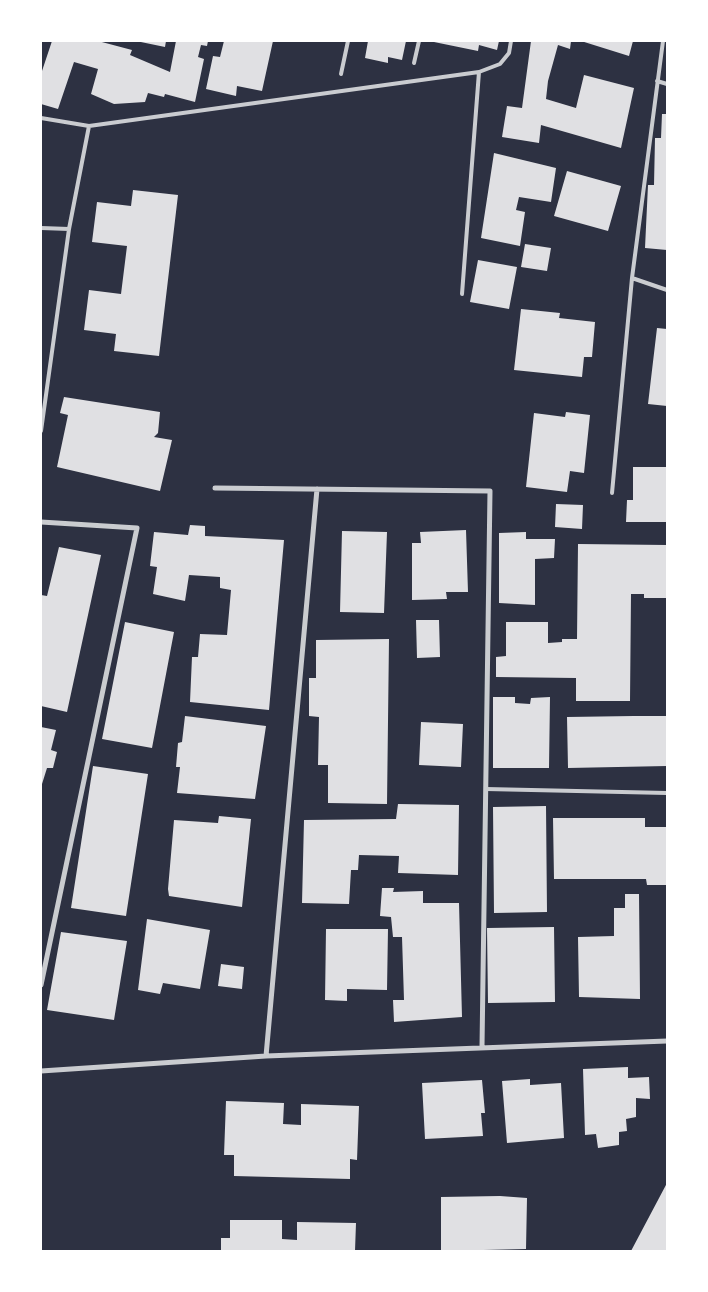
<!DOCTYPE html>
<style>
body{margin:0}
#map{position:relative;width:708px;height:1292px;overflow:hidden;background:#2d3142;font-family:"Noto Sans",sans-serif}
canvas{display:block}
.frame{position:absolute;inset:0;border:42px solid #fff;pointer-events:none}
</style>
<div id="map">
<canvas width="708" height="1292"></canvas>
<div class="frame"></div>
</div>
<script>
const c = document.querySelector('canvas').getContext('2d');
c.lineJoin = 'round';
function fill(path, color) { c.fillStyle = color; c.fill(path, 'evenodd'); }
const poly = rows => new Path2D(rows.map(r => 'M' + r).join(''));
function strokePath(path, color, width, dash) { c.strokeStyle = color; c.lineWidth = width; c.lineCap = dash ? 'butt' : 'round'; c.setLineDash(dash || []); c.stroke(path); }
fill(poly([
 [52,41,98,41,132,50,130,55,170,72,176,41,208,41,207,46,201,45,198,57,204,59,195,102,165,94,164,97,148,93,145,102,114,104,91,94,98,69,74,62,58,109,41,104,41,74],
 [136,41,166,41,165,47],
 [224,41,273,41,262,91,237,86,236,96,206,89,213,56,220,57],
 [368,41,406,41,402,60,388,57,388,63,365,58],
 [499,41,497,50,479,45,478,51,434,42],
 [531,41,571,41,570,49,558,45,548,81,546,99,576,108,584,75,634,88,621,148,541,125,539,143,502,137,507,106,522,108],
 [581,41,633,41,629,56],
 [662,114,667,114,667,250,645,248,648,185,654,185,655,138,661,138],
 [494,153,556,168,551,202,519,197,516,210,525,212,520,246,481,238],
 [567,171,621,186,608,231,554,216],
 [133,190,178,195,159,356,114,351,116,334,84,330,89,290,121,294,127,246,92,242,97,202,131,206],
 [525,244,551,248,547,271,521,267],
 [478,260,517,267,509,309,470,302],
 [521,309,560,313,559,318,595,322,592,357,584,357,582,377,514,370],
 [657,328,667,329,667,406,648,404],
 [64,397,160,412,158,433,154,437,172,440,160,491,57,467,68,415,60,413],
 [566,412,590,415,584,473,570,471,567,492,526,487,534,413,565,417],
 [633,467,667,467,667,522,626,522,627,500,633,500],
 [556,504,583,505,582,529,555,527],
 [190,525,205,526,205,536,284,540,269,710,190,702,192,657,198,657,200,634,227,635,231,590,220,588,220,577,189,575,185,601,153,594,157,567,150,566,154,532,188,535],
 [466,530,468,592,446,592,447,599,412,600,412,543,421,543,420,532],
 [342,531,387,532,384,613,340,612],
 [526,532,526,539,555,539,554,558,535,559,535,605,499,603,499,533],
 [578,544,667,545,667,598,644,598,644,594,631,594,630,701,576,701,576,678,496,677,496,657,506,656,506,622,548,622,548,643,562,642,562,639,577,639],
 [59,547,101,555,67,712,41,706,41,595,47,596],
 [416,620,439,620,440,657,417,658],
 [125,622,174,632,152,748,102,739],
 [389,639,387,804,328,803,328,765,318,765,319,717,309,716,309,678,316,678,316,640],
 [493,697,515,697,515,703,530,704,531,698,550,697,549,768,493,768],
 [185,716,266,726,255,799,177,793,180,767,176,767,178,743,182,742],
 [634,716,667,716,667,766,568,768,567,717],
 [421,722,463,724,461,767,419,765],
 [41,727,56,730,51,750,57,752,53,768,47,768,42,784],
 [93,766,148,774,126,916,71,908],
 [398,804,459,805,458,875,398,873,399,856,359,855,358,870,351,870,349,904,302,903,304,820,396,819],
 [546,806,547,912,494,913,493,807],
 [219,816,251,819,242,907,169,896,168,889,174,820,218,823],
 [553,818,645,818,645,827,667,827,667,885,647,885,646,879,554,879],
 [382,888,394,888,393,892,423,891,423,903,459,903,462,1017,394,1022,393,1000,404,1000,402,937,393,937,391,917,380,916],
 [625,894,639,894,640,999,579,997,578,937,614,936,614,908,625,908],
 [147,919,210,930,200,989,163,983,160,994,138,990],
 [554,927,555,1002,488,1003,487,928],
 [326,929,388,929,387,990,347,989,347,1001,325,1000],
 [61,932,127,941,114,1020,47,1010],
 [221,964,244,967,242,989,218,986],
 [628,1067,628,1078,649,1077,650,1099,636,1098,636,1117,626,1119,627,1131,619,1132,619,1145,598,1148,596,1134,585,1135,583,1069],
 [530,1079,530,1085,561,1083,564,1138,507,1143,502,1081],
 [482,1080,485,1113,481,1113,483,1136,425,1139,422,1083],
 [226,1101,284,1103,283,1124,301,1125,301,1104,359,1106,357,1160,350,1159,350,1179,234,1176,234,1155,224,1155],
 [667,1183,667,1251,631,1251],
 [500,1196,527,1198,526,1249,441,1251,441,1197],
 [230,1220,282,1220,282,1239,297,1240,297,1222,356,1223,355,1251,221,1251,221,1238,230,1238]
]), '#e0e0e3');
strokePath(poly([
 [414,63,419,41],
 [341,74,348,41],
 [657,81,667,84],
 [41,118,89,126,69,229,41,431],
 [89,126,479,72],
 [41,228,69,229],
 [632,278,667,290],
 [462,294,479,72,500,64,509,53,511,41],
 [612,493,632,278,663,41],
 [486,789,667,793]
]), '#caccd0', 4);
strokePath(poly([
 [215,488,490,491,482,1046],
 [41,522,137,528,41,985],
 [266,1056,317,489],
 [41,1071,266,1056,667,1041]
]), '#caccd0', 5);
</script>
